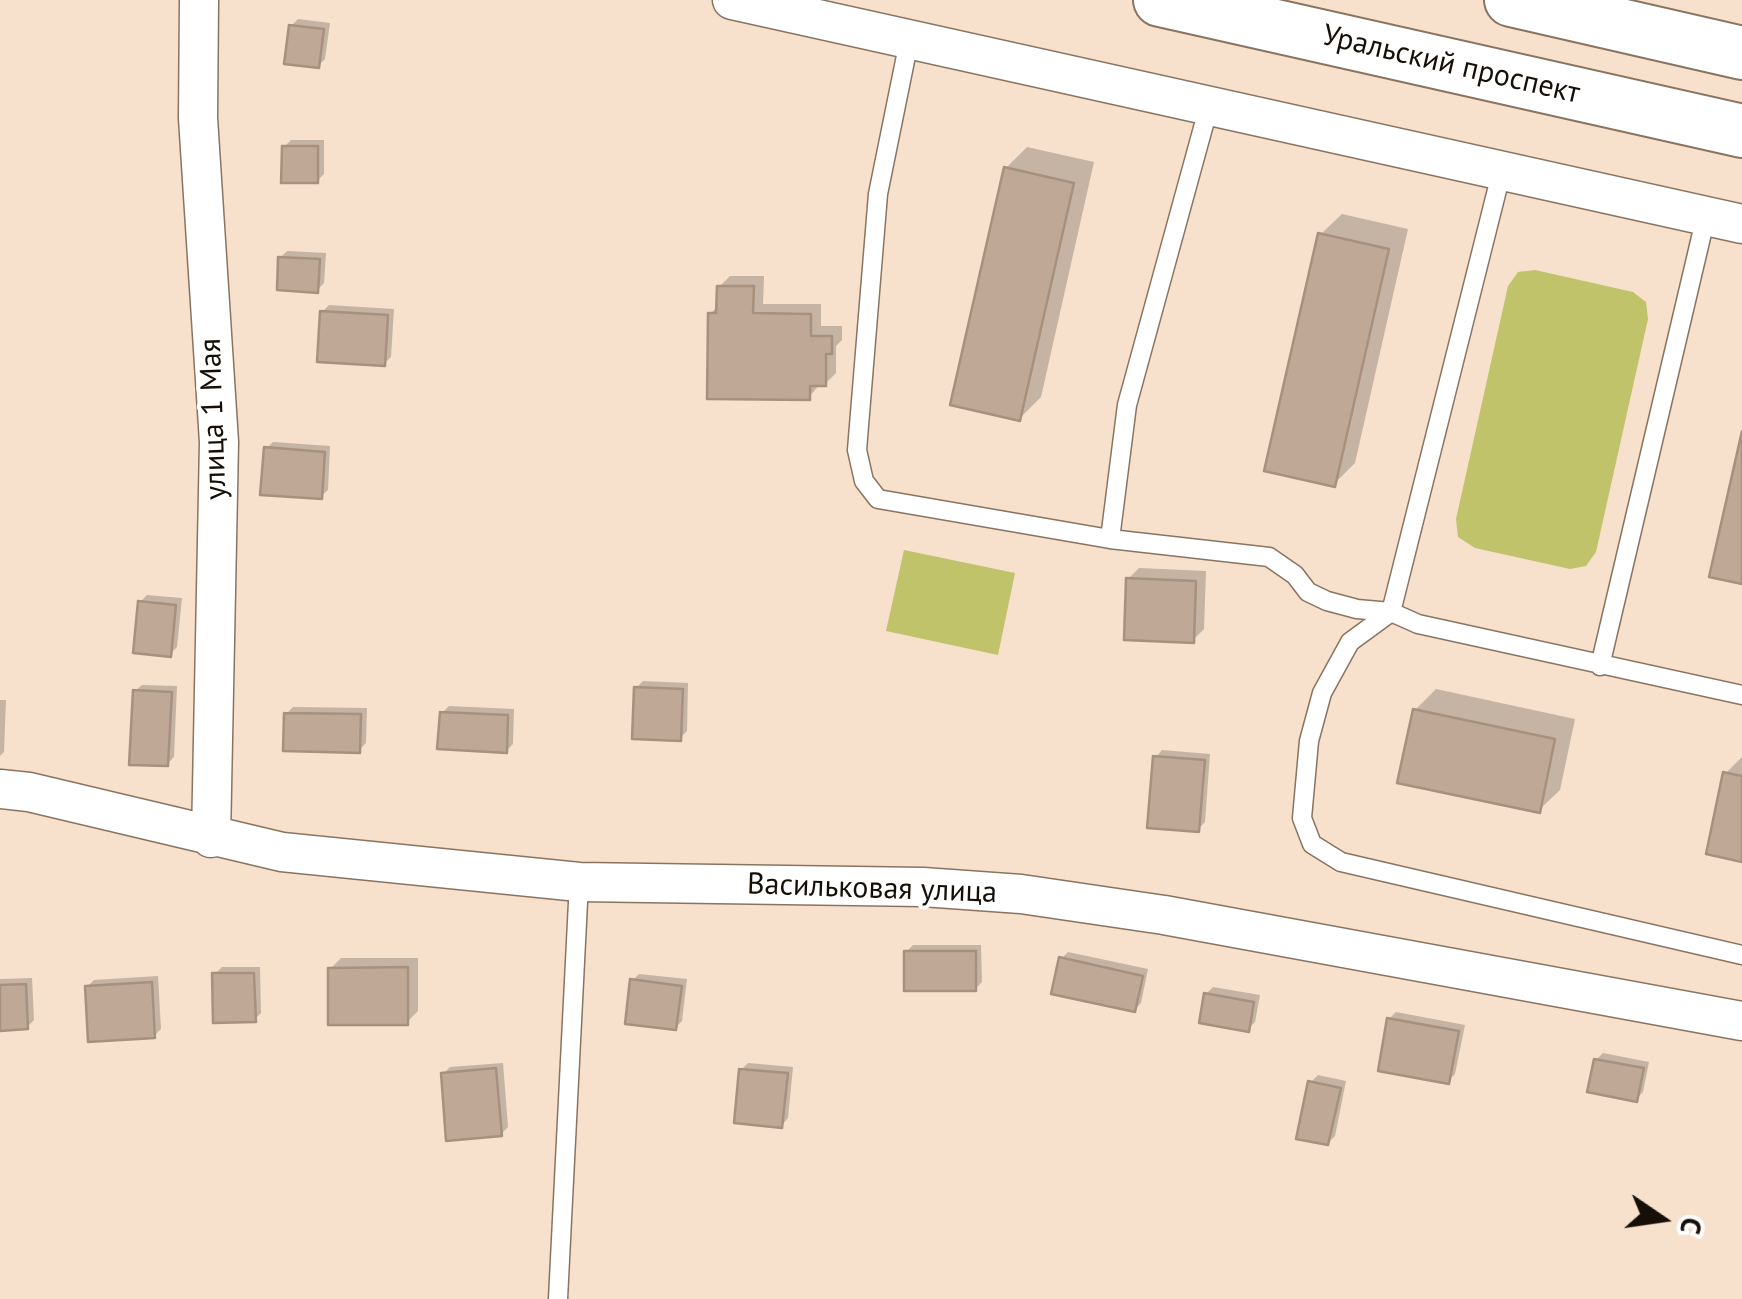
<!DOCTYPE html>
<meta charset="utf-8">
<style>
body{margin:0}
#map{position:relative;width:1742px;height:1299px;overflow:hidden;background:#f7e0cc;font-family:"PT Sans",sans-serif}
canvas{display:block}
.north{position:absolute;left:1612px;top:1169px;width:100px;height:100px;-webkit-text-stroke:8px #fff;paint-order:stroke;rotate:103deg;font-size:28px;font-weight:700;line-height:40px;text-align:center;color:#160f08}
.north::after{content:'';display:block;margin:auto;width:35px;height:45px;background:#160f08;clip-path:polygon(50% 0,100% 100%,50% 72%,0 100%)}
</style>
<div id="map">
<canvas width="1742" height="1299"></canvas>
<div class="north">С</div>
</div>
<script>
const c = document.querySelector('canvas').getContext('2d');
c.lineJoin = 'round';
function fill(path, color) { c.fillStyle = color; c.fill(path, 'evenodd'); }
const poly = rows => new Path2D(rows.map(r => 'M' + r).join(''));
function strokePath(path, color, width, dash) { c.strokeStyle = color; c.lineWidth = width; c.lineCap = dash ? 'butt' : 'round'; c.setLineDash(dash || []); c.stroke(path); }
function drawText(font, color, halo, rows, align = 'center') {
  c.font = font + ' "PT Sans",sans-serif'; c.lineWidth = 8; c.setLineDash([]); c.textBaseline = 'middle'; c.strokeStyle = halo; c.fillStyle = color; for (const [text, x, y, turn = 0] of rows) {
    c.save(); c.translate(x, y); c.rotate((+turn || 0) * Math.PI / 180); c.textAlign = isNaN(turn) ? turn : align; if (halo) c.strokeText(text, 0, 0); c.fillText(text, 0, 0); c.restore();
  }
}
fill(poly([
 [1535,270,1633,292,1646,302,1648,319,1596,552,1586,566,1570,569,1475,548,1458,537,1456,519,1508,286,1518,272],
 [904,550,1015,573,998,655,886,631]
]), '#c0c36a');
fill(poly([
 [298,19,330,23,325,59,318,66,291,26],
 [291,140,324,140,324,174,317,181,284,147],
 [1027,147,1094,162,1041,397,1020,418,1006,168],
 [1342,214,1408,229,1355,463,1334,484,1321,234],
 [287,251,326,253,324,283,317,290,280,258],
 [730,276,764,276,763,304,821,304,821,326,842,326,842,340,836,346,836,373,825,384,820,384,809,397,710,314,719,305,719,287],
 [329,305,394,309,391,357,384,364,322,312],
 [273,442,330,446,328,490,321,496,266,449],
 [1139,568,1206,571,1204,629,1193,640,1128,579],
 [147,595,182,598,177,647,170,654,140,602],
 [643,681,688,683,687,731,680,738,636,688],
 [142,685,177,686,174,757,167,764,135,691],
 [1436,689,1575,719,1560,790,1539,810,1415,710],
 [0,700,6,700,4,752,0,756],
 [449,706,514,709,513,744,506,751,442,713],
 [293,707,367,708,366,743,359,750,286,714],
 [1162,750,1210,754,1205,822,1198,829,1156,757],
 [1742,757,1742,859,1726,773],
 [913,945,981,945,982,982,975,989,906,952],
 [1068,952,1148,969,1141,1003,1134,1010,1061,959],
 [341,958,418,958,418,1011,407,1022,330,969],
 [222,967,260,967,261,1013,254,1020,215,974],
 [639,974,687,979,682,1021,675,1028,632,981],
 [158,976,161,1029,154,1036,87,987,94,980],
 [32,978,34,1020,27,1027,0,1028,0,979],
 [1213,987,1260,995,1255,1022,1248,1029,1206,994],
 [1396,1012,1465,1025,1455,1074,1448,1081,1389,1019],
 [1603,1053,1649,1062,1643,1092,1636,1099,1596,1060],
 [503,1063,508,1127,501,1134,443,1074,450,1067],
 [748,1063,793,1067,788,1118,782,1125,741,1070],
 [1318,1075,1346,1081,1335,1136,1328,1143,1311,1082]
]), '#0003');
const building = poly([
 [289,25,324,29,319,68,284,64,289,25],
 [282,146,318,146,318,183,281,183,282,146],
 [1004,167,1074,183,1020,421,950,405,1004,167],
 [1318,233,1389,249,1335,487,1264,471,1318,233],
 [278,257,320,259,318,293,277,290,278,257],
 [717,286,754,286,753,313,811,314,811,336,832,336,832,354,826,354,826,386,810,386,810,400,707,399,708,313,716,313,717,286],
 [320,311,388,315,385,366,317,362,320,311],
 [1742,431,1742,584,1709,577,1742,431],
 [264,447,325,452,322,499,260,495,264,447],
 [1126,578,1196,581,1194,643,1124,640,1126,578],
 [138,601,176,605,171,657,133,653,138,601],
 [634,687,683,689,681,741,632,739,634,687],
 [133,690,172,692,168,766,129,765,133,690],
 [1413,709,1555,739,1540,813,1397,783,1413,709],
 [440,712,508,715,507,753,437,749,440,712],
 [284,713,361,714,360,753,283,751,284,713],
 [1153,756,1205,760,1199,832,1147,828,1153,756],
 [1723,772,1742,776,1742,862,1706,854,1723,772],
 [904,951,976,951,976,991,904,991,904,951],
 [1059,957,1143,976,1135,1012,1051,994,1059,957],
 [408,967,408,1025,328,1025,328,968,408,967],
 [212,973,254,973,256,1022,213,1023,212,973],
 [630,979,682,986,676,1030,625,1024,630,979],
 [152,982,155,1038,88,1042,85,986,152,982],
 [26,984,28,1029,0,1031,0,985,26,984],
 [1204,993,1254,1002,1249,1032,1199,1023,1204,993],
 [1387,1018,1459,1031,1449,1084,1378,1071,1387,1018],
 [1594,1059,1644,1068,1637,1102,1587,1092,1594,1059],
 [496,1068,502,1136,446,1141,441,1073,496,1068],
 [739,1069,788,1073,782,1128,734,1123,739,1069],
 [1308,1081,1341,1088,1328,1145,1296,1139,1308,1081]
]);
fill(building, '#bfa895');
strokePath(building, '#a7917e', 2.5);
const lane = poly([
 [909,41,878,194,857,450,864,481,878,499,1110,539,1269,557,1295,575,1308,592,1327,601,1357,609,1391,612,1418,624,1742,695],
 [1502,170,1391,612,1350,642,1322,693,1309,741,1302,818,1312,844,1341,862,1742,955],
 [1110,539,1127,405,1209,106],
 [1600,666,1706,216],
 [558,1299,579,882]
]);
const street = poly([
 [199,0,198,118,219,442,211,838],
 [732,0,1742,224],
 [0,789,29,792,282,852,579,882,923,887,1021,894,1164,915,1742,1021]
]);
const secondary = poly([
 [1160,0,1742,131],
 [1511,0,1742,53]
]);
strokePath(lane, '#897462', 21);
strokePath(street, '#897462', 41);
strokePath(secondary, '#897462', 56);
strokePath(lane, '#fff', 18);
strokePath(street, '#fff', 38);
strokePath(secondary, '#fff', 52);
drawText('30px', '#160f08', '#fff', [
 ["Уральский проспект",1451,65,13],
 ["улица 1 Мая",214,419,-92],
 ["Васильковая улица",872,889,2]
]);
</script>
